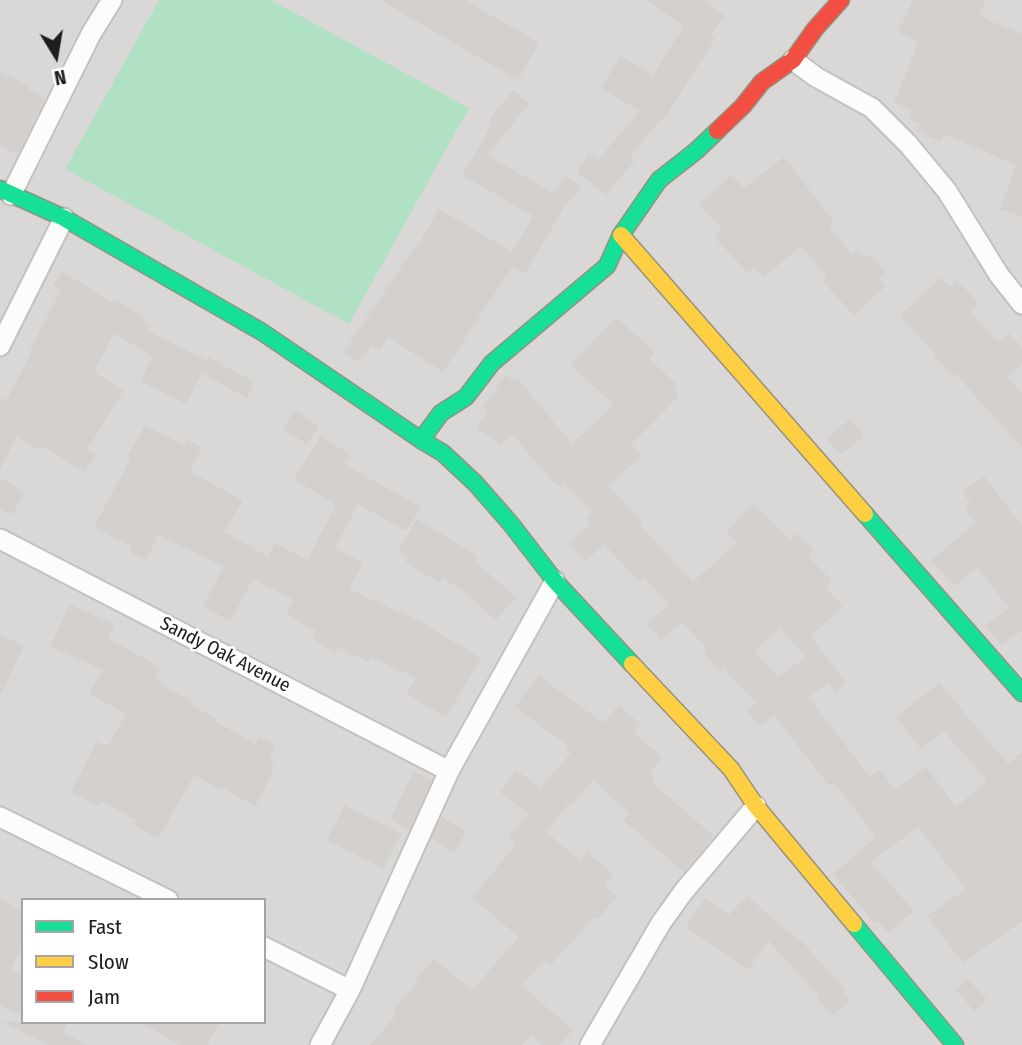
<!DOCTYPE html>
<style>
body{margin:0}
#map{position:relative;width:1022px;height:1045px;overflow:hidden;background:#ebe8e5;font-family:"Fira Sans Condensed",sans-serif}
canvas{display:block}
.legend{position:absolute;left:21px;top:898px;width:245px;height:126px;box-sizing:border-box;background:#fff;border:2px solid #a5a5a5;margin:0;padding:9px 12px;list-style:none;font-size:21px;color:#1d1d1d}
.legend li{display:flex;align-items:center;gap:14px;height:35px}
.legend b{width:35px;border:2px solid #a5a5a5}
.north{position:absolute;left:21px;top:21px;width:70px;height:70px;-webkit-text-stroke:5px #fff;paint-order:stroke;rotate:169deg;font-size:19px;font-weight:700;line-height:28px;text-align:center;color:#1d1d1d}
.north::after{content:'';display:block;margin:auto;width:24px;height:32px;background:#1d1d1d;clip-path:polygon(50% 0,100% 100%,50% 72%,0 100%)}
</style>
<div id="map">
<canvas width="1022" height="1045"></canvas>
<ul class="legend">
<li><b style="height:9px;background:#16e098"></b>Fast</li>
<li><b style="height:9px;background:#ffcf43"></b>Slow</li>
<li><b style="height:9px;background:#f24e42"></b>Jam</li>
</ul>
<div class="north">N</div>
</div>
<script>
const c = document.querySelector('canvas').getContext('2d');
c.lineJoin = 'round';
function fill(path, color) { c.fillStyle = color; c.fill(path, 'evenodd'); }
const poly = rows => new Path2D(rows.map(r => 'M' + r).join(''));
function strokePath(path, color, width, dash) { c.strokeStyle = color; c.lineWidth = width; c.lineCap = dash ? 'butt' : 'round'; c.setLineDash(dash || []); c.stroke(path); }
function drawText(font, color, halo, rows, align = 'center') {
  c.font = font + ' "Fira Sans Condensed",sans-serif'; c.lineWidth = 5; c.setLineDash([]); c.textBaseline = 'middle'; c.strokeStyle = halo; c.fillStyle = color; for (const [text, x, y, turn = 0] of rows) {
    c.save(); c.translate(x, y); c.rotate((+turn || 0) * Math.PI / 180); c.textAlign = isNaN(turn) ? turn : align; if (halo) c.strokeText(text, 0, 0); c.fillText(text, 0, 0); c.restore();
  }
}
fill(poly([
 [0,0,1022,0,1022,1045,0,1045],
 [23,900,264,900,264,1022,23,1022]
]), '#dad8d7');
fill(poly([
 [159,0,271,0,469,108,349,324,65,169]
]), '#b1e1c5');
fill(poly([
 [380,0,465,0,539,43,518,80],
 [646,0,704,0,725,16,710,35,715,39,664,119,662,118,630,156,635,160,606,195,577,172,589,154,598,160,640,111,601,88,621,56,653,75,684,26],
 [913,0,986,0,979,16,1022,34,1022,216,1000,209,1016,165,944,134,941,141,917,132,920,124,909,120,912,110,894,103,918,43,898,32],
 [0,72,20,81,29,87,28,89,45,98,17,155,0,144],
 [513,90,529,104,487,155,563,199,554,193,566,176,581,186,568,203,567,202,525,274,512,267,443,372,388,337,379,350,372,346,358,362,344,352,415,246,417,247,439,209,512,252,533,216,462,175,492,124,488,121],
 [784,157,834,222,829,226,851,254,857,249,864,258,869,254,886,272,879,279,886,286,854,315,822,281,827,277,801,246,763,278,755,268,748,273,714,237,722,229,699,205,731,175,744,188],
 [62,271,113,303,116,300,143,317,142,319,151,326,148,331,207,360,209,357,254,382,247,398,202,373,186,404,140,381,153,357,114,333,94,372,124,390,87,449,96,454,85,472,42,446,39,450,17,436,0,470,0,397,7,400,32,351,30,350,61,290,53,285],
 [941,277,950,287,957,280,979,304,970,312,998,342,1009,333,1022,348,1022,365,1007,377,1022,394,1022,448,955,373,952,375,934,356,936,354,900,316],
 [616,317,655,353,649,358,678,386,674,390,679,396,631,445,641,456,608,486,643,523,640,526,693,582,737,543,726,532,753,504,790,540,797,533,814,550,808,556,832,581,825,588,843,606,811,636,846,683,835,692,828,683,808,697,870,777,880,770,895,790,926,767,956,807,987,781,944,731,921,749,896,717,939,683,1008,764,1022,752,1022,921,963,963,927,916,966,889,918,827,870,862,914,911,888,933,877,920,874,923,833,874,876,837,834,782,829,786,774,715,760,726,747,711,757,703,723,668,720,671,703,652,707,648,682,622,661,640,647,624,669,604,644,578,640,582,604,544,586,561,569,544,590,523,586,519,592,512,565,484,560,488,555,482,554,483,512,434,501,445,495,440,476,428,488,410,483,406,497,390,495,389,506,375,514,381,517,378,572,444,614,405,571,365],
 [780,628,806,657,778,677,754,651],
 [295,410,319,426,307,444,283,429],
 [850,419,864,436,840,455,827,438],
 [145,425,184,445,187,440,202,447,190,471,243,501,224,532,268,556,275,543,307,560,336,505,294,479,321,436,350,454,344,464,421,507,406,531,358,504,335,548,363,563,349,589,419,621,481,658,446,717,406,694,416,678,371,657,369,662,337,648,335,652,312,639,316,631,286,614,294,600,253,579,230,621,203,606,224,567,158,535,146,560,130,552,132,547,94,527,131,458,127,457],
 [984,476,1022,526,1022,630,1001,645,985,626,1009,608,977,567,954,586,931,560,976,523,965,509,971,504,962,492],
 [0,478,25,492,12,515,0,509],
 [417,519,478,556,475,561,516,598,496,620,466,593,443,578,440,583,405,562,408,557,398,551],
 [70,604,115,625,108,638,161,668,155,679,162,682,160,684,195,703,193,706,217,719,215,721,255,744,259,737,276,746,269,757,274,760,270,769,274,771,255,806,223,788,222,790,194,775,158,839,134,825,137,820,101,802,99,806,71,792,97,741,108,746,126,714,89,693,103,670,50,646],
 [0,635,24,646,0,696],
 [539,676,603,723,619,705,641,725,633,733,662,757,649,773,655,778,651,782,714,836,684,872,623,820,629,813,593,780,570,806,568,804,546,832,580,860,587,852,614,875,604,885,617,897,597,920,594,917,550,966,544,960,522,986,573,1030,559,1045,542,1045,531,1035,522,1045,370,1045,397,1014,393,1011,417,982,415,981,434,959,472,990,519,937,472,898,516,844,508,837,529,814,500,792,516,770,540,788,571,753,566,749,568,746,515,707],
 [414,771,432,780,409,829,390,819],
 [345,805,401,834,383,868,327,840],
 [441,817,466,831,454,852,432,839],
 [747,896,787,931,789,930,800,942,801,940,845,990,842,993,850,1000,832,1016,817,999,819,996,768,940,748,970,686,927,705,898,729,915],
 [0,899,23,911,23,946,10,970,23,976,23,1016,0,1005],
 [968,979,987,1000,974,1011,955,989],
 [2,1022,68,1022,63,1032,87,1045,50,1045],
 [140,1022,220,1022,207,1045,180,1045]
]), '#d3d0ce');
const street = poly([
 [793,60,816,77,872,108,908,144,947,191,999,275,1022,304],
 [11,195,91,34,112,0],
 [0,346,64,218],
 [0,539,449,771],
 [0,817,168,900],
 [264,947,350,990],
 [320,1045,350,990,449,771,555,581],
 [590,1045,661,923,684,891,756,806]
]);
const fast = poly([
 [0,189,64,218,262,332,421,440,443,453,476,484,511,524,555,581,632,664],
 [421,440,441,413,466,397,492,363,607,266,621,235,659,180,696,151,717,131],
 [865,514,1022,693],
 [854,924,955,1045]
]);
const slow = poly([
 [621,235,865,514],
 [632,664,731,769,756,806,854,924]
]);
const jam = poly([
 [717,131,743,106,762,82,793,60,815,29,841,0]
]);
strokePath(street, '#c2c1c0', 23);
strokePath(fast, '#95927e', 19);
strokePath(slow, '#95927e', 19);
strokePath(jam, '#95927e', 19);
strokePath(street, '#fcfcfb', 19);
strokePath(fast, '#16e098', 16);
strokePath(slow, '#ffcf43', 16);
strokePath(jam, '#f24e42', 16);
drawText('19px', '#1d1d1d', '#fff', [
 ["Sandy Oak Avenue",225,655,27]
]);
</script>
